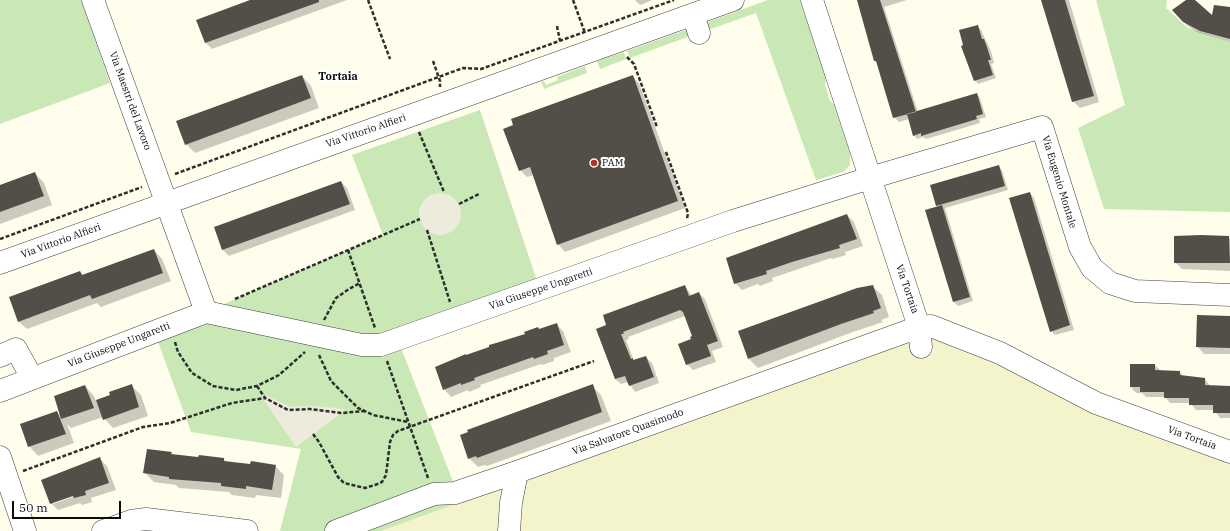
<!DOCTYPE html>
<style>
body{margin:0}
#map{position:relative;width:1230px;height:531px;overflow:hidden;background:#fffdeb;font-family:"IBM Plex Serif",serif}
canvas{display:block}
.scale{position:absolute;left:12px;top:501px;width:109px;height:18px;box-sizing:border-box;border:2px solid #0c0c0c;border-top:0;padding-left:5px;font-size:12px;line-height:14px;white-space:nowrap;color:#0c0c0c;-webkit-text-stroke:3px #fff;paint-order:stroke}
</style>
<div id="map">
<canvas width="1230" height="531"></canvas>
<div class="scale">50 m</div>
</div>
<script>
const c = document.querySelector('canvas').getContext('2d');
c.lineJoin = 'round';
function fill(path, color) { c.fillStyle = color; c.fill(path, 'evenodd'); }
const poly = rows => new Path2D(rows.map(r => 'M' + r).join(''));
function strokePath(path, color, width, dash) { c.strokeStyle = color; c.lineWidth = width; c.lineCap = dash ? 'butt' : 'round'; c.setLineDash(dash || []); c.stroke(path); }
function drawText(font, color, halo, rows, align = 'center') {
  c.font = font + ' "IBM Plex Serif",serif'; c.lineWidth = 4; c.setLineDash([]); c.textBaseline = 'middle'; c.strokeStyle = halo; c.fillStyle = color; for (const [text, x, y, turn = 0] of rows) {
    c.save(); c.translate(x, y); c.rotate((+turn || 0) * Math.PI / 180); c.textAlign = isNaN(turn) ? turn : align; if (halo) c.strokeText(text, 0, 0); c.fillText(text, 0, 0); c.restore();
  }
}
fill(poly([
 [921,332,1230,459,1230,531,517,531,522,484,535,475],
 [507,485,504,531,381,531,461,502]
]), '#f3f4cc');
fill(poly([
 [0,0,81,0,110,83,0,124],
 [768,0,800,0,801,3,826,79,825,84,829,99,834,105,850,153,850,165,843,172,816,180,756,13,705,31,702,24],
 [1096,0,1167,0,1166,8,1188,28,1230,42,1230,212,1104,209,1078,128,1125,105],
 [691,28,693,35,630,58,627,51],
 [624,52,626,59,600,69,597,61],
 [585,66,587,73,544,89,541,82,544,81,546,85,558,80,557,77],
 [480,110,540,290,398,340,461,502,381,531,280,531,301,449,191,432,154,331,206,312,383,235,352,155]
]), '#cae8b6');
fill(poly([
 '419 214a21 21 0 1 1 42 0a21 21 0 1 1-42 0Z',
 [265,395,291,407,309,406,337,408,345,410,296,447,261,396]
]), '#edebdc');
fill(poly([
 [253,0,347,0,212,49,205,42],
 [635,0,653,0,640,5],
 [858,0,907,0,884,7,918,112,977,94,980,98,986,117,979,119,980,123,926,139,923,137,917,139,914,135,909,119,899,122,894,117,878,63,875,61],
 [1042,0,1069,0,1099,102,1080,108,1073,101],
 [1187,0,1194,0,1213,17,1230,8,1230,42,1197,32,1189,27,1183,21],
 [977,26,981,30,991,51,994,63,991,64,996,78,978,84,975,80,965,46],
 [302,76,311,86,319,108,195,153,186,144],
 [632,76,639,83,685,208,565,252,558,244,534,175,527,177,520,170,514,125],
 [998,166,1002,170,1008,190,945,208,973,301,958,306,954,302,938,207,931,186],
 [35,173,44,183,52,205,0,224,0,186],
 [341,182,347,188,355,210,229,256,223,250,215,228],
 [1030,193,1034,198,1074,330,1055,335,1051,331],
 [847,215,854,222,863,246,845,252,846,255,833,259,831,258,772,278,773,281,760,286,758,284,742,290,735,283],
 [1175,237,1230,238,1230,271,1182,269,1175,262],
 [154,250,162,259,171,281,101,307,97,303,27,329,18,321,80,272,84,276],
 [685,286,692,296,699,293,705,299,723,347,712,351,716,362,693,370,687,364,693,337,685,316,628,337,629,339,626,340,634,361,646,357,652,363,659,383,635,392,628,382,621,384,615,379,597,330],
 [872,286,882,295,889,317,881,320,883,322,850,333,758,368,749,359],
 [1230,317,1230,354,1204,354,1197,346],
 [556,324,563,331,571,352,554,358,554,361,542,365,541,364,480,385,481,387,469,392,468,390,451,397,444,389,467,356],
 [1155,365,1161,371,1180,372,1184,377,1205,379,1210,386,1230,388,1230,418,1220,418,1214,410,1196,410,1190,403,1170,403,1165,397,1146,397,1142,393,1136,393,1131,387],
 [131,385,141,395,148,416,113,428,103,417,71,428,67,424,74,443,38,456,29,446,57,412,61,416,85,386,94,396,96,401],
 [592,386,601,395,611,421,487,466,485,465,478,467,469,458],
 [171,453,174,456,223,459,227,462,251,465,275,466,284,475,281,498,256,495,255,498,232,495,229,492,179,488,176,485,154,482,145,473],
 [100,459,107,466,116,490,91,498,92,502,82,505,80,503,58,510,51,503],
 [77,493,78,495,53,504,53,502]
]), '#0003');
fill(poly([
 [250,0,319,0,319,2,205,43,196,20],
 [857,0,880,0,916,112,893,118,876,61,874,61],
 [1041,0,1065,0,1094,96,1072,102],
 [1186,0,1195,0,1212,15,1214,5,1230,7,1230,39,1200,31,1183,22,1172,10],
 [978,25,982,39,984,39,987,47,991,60,988,60,993,75,974,81,961,46,963,45,959,30],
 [302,75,311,98,185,145,176,121],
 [633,75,678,201,557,245,530,167,519,171,503,129,513,125,511,119],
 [977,93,983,114,976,116,977,119,921,136,921,133,913,136,907,114],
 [999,165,1005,186,936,206,930,185],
 [35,172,44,196,0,212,0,185],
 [341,181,350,204,222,250,214,227],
 [1030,192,1070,325,1050,332,1009,198],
 [942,205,970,297,953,302,925,210],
 [847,214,857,239,839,245,840,248,792,262,766,271,767,274,734,284,726,258],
 [1201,235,1229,236,1230,263,1174,263,1174,236],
 [154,249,163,273,92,299,90,295,18,322,9,297,80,271,82,275],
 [685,285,689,296,699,292,718,341,707,345,711,356,686,365,678,344,691,339,690,337,692,336,683,312,680,310,623,332,624,334,621,334,631,359,633,358,633,360,646,356,654,377,629,386,625,376,615,379,596,329,606,325,603,315],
 [873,285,881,308,873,311,874,313,841,324,748,359,738,331,857,288],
 [1197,315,1230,316,1230,348,1196,347],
 [557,323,564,345,547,351,548,354,534,359,533,357,474,378,475,380,461,385,461,383,443,390,435,367,466,354,466,355,489,347,489,345,496,343,525,334,524,332,538,327,539,329],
 [1130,364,1155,364,1155,370,1180,371,1180,375,1205,378,1205,385,1230,386,1230,413,1213,413,1213,405,1189,405,1189,398,1164,398,1164,392,1140,392,1140,387,1130,387],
 [132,384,139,407,103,420,96,400,110,395,109,392],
 [593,384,602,412,477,458,476,456,468,459,460,435,468,432,467,430],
 [85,385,94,408,61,419,54,396],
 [57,411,66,434,28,447,20,424],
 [147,449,172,452,171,454,198,457,199,455,224,458,224,461,250,464,251,461,276,465,272,490,246,486,246,489,221,486,221,483,169,479,169,477,143,473],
 [100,457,109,483,85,491,86,495,74,498,73,496,50,504,41,480]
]), '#544e49');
const minor = poly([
 [93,0,206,312,362,345,381,345,733,221,870,178,1042,127,1080,247,1092,268,1110,283,1135,291,1230,295],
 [812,0,919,327,921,347],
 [693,15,699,33],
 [0,263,733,0],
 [0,356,16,349,32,378],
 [0,391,206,312],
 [0,457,25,531],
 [103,531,131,521,146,519,247,531],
 [336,531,434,494,455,493,517,472,919,327,931,326,1000,353,1096,403,1230,452],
 [509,531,511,503,517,472]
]);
strokePath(minor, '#3f3f3f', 23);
strokePath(poly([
 [368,0,390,59],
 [573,0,585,33],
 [557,26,560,41],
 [627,57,634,64,657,127],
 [433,61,440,81,440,87],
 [419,132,444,192],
 [666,152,688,213,687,219],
 [175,174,463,68,481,69,674,0],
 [459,204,479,194],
 [427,230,450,302],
 [0,239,142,187],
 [348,250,375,328],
 [235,299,420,219],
 [324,320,336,298,349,289,360,283],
 [175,342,178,352,192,373,213,386,236,390,257,386,279,375,305,352],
 [319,355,331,381,358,408,373,415,408,422],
 [387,361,428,478],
 [257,386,265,398,288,410,310,409,342,413,365,411],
 [313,434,319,442,338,477,344,483,365,488,375,485,382,482,386,475,390,442,393,435,398,431,594,361],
 [23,471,143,427,170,423,232,403,265,398]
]), '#2e2e2e', 2.5, [4, 2]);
strokePath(minor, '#fff', 22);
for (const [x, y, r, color] of [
 [594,163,4,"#b93027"]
]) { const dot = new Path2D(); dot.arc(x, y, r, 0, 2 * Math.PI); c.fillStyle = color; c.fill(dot); strokePath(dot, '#fff', 1.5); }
drawText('10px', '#0c0c0c', '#fff', [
 ["Via Maestri del Lavoro",130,101,70],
 ["Via Vittorio Alfieri",366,131,-19],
 ["Via Eugenio Montale",1059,182,73],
 ["Via Vittorio Alfieri",61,241,-20],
 ["Via Giuseppe Ungaretti",541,289,-19],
 ["Via Tortaia",907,289,71],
 ["Via Giuseppe Ungaretti",119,345,-21],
 ["Via Salvatore Quasimodo",628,432,-20],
 ["Via Tortaia",1192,438,20]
]);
drawText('10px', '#0c0c0c', '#fff', [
 ["PAM",602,163]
], 'left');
drawText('bold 11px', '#0c0c0c', '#fff', [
 ["Tortaia",338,77]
]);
</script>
